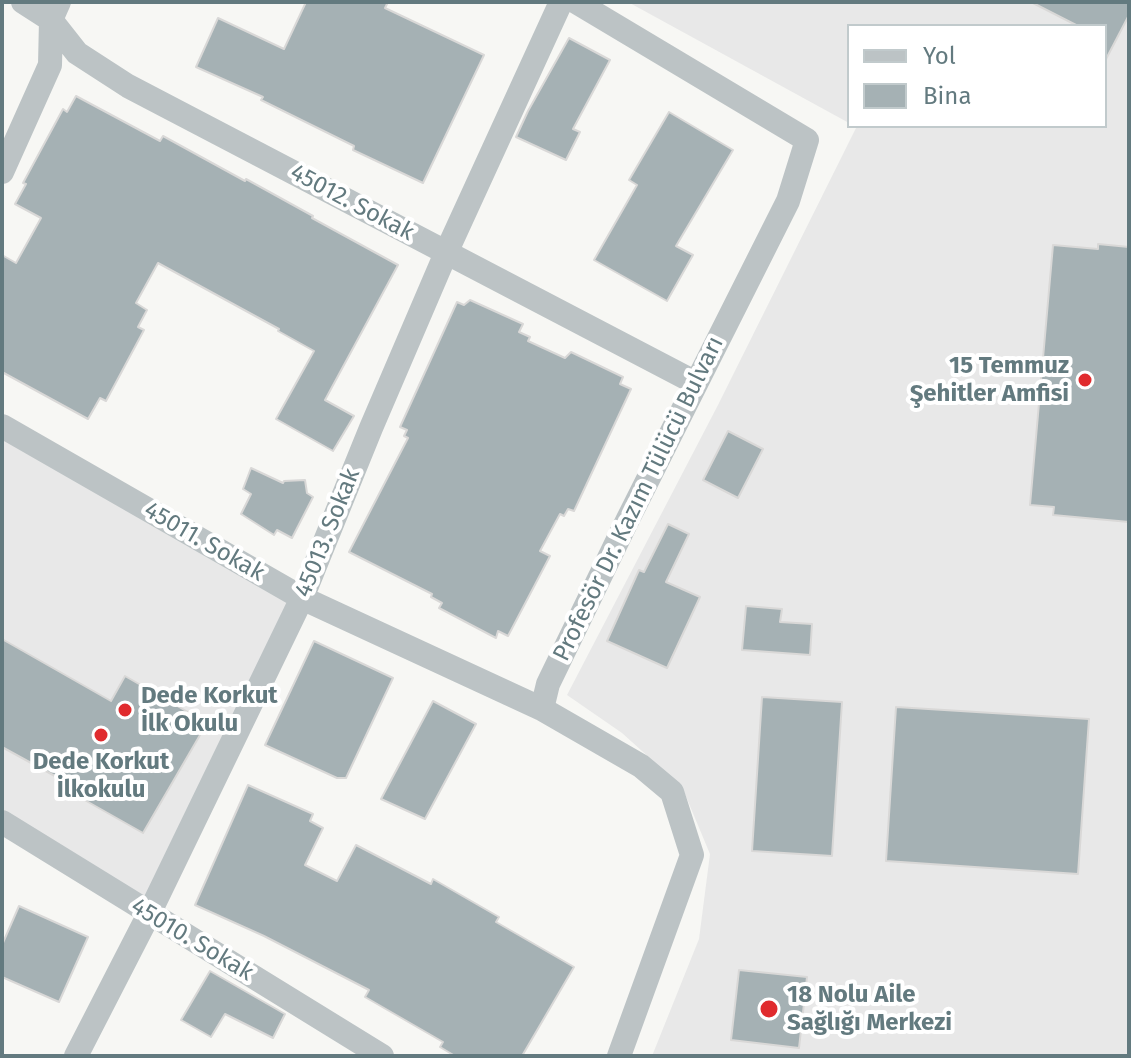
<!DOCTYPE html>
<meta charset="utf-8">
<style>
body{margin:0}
#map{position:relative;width:1131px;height:1058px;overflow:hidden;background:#f7f7f4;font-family:"Fira Sans",sans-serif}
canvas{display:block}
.frame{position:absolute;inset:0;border:4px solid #637a7f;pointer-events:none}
.legend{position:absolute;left:847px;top:24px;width:260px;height:104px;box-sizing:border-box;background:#fff;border:2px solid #c1cacc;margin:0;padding:10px 14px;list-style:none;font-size:24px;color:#637a7f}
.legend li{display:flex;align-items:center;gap:16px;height:40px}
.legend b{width:40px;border:2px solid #c1cacc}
</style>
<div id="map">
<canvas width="1131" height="1058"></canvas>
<div class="frame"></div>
<ul class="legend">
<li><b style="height:10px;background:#bcc3c5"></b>Yol</li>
<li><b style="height:22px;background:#a5b1b4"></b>Bina</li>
</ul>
</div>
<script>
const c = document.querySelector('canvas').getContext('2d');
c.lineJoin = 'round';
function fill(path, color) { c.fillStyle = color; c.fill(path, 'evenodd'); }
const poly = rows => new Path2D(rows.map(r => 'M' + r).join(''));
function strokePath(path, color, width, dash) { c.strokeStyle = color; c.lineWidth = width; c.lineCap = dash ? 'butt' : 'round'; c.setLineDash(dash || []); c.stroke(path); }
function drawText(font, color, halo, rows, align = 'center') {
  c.font = font + ' "Fira Sans",sans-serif'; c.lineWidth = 8; c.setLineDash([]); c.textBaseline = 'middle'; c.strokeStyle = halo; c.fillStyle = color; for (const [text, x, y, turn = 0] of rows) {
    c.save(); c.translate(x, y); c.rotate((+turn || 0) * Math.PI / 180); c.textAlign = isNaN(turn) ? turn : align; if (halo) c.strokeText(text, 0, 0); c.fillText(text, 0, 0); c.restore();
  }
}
fill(poly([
 [628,2,1129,2,1129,1056,652,1056,699,939,710,854,682,787,622,733,567,695,718,405,856,128,854,126,1105,126,1105,26,849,26,849,123],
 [2,426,302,598,149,914,2,822]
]), '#e8e8e8');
const building = poly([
 [306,2,388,2,385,8,484,55,423,183,353,150,354,146,261,100,263,97,196,67,218,18,284,49,306,2],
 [1031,2,1129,2,1129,15,1105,61,1105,26,1078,26,1031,2],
 [569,38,610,60,573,129,580,132,566,160,516,137,528,111,569,38],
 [76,96,160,141,163,136,245,181,246,179,313,216,312,218,398,265,325,400,354,416,333,451,276,419,314,351,278,331,279,329,158,263,136,303,147,310,138,327,144,330,106,401,100,398,88,419,2,372,2,255,16,263,41,218,15,204,26,184,23,183,63,109,67,112,76,96],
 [669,112,733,150,676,246,693,255,667,301,594,260,637,185,629,180,669,112],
 [1098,244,1129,247,1129,522,1053,515,1054,507,1030,505,1053,245,1098,249,1098,244],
 [470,300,523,324,519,332,530,337,528,341,565,358,571,352,623,377,620,384,631,389,574,511,568,509,564,516,560,514,540,551,550,556,508,636,498,631,496,638,439,608,442,603,431,597,432,594,349,552,408,438,404,436,407,430,400,427,457,302,464,305,470,300],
 [728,431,763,449,738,498,703,480,728,431],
 [251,468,283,483,284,481,305,480,307,493,313,497,292,538,277,530,274,535,241,514,251,494,243,489,251,468],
 [668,524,689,534,666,582,700,597,667,668,607,641,639,570,644,572,668,524],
 [746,606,782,609,780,622,812,624,810,655,742,650,746,606],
 [2,639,111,701,125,676,207,723,143,833,81,798,84,792,2,747,2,639],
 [314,641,393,678,346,778,337,778,265,745,314,641],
 [762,697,842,702,832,856,752,851,762,697],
 [433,701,476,724,425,819,381,799,433,701],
 [896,707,1089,719,1078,874,886,861,896,707],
 [248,785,313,814,310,821,323,828,305,865,337,881,356,845,431,884,433,879,499,917,496,922,574,967,522,1056,455,1056,440,1047,443,1042,365,997,369,990,264,936,195,905,248,785],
 [19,906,88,937,59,1002,2,977,2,945,19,906],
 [739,970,807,977,799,1048,731,1040,739,970],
 [210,971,285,1014,273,1038,225,1014,211,1037,181,1020,210,971]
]);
fill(building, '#a5b1b4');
strokePath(building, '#d9d8d7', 2);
strokePath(poly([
 [23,2,51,20,77,53,128,86,696,383],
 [576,2,807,140,788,201,628,519,548,684,542,709,641,766,672,792,692,855,619,1056],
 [2,172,50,65,51,20,59,2],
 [2,426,302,598,542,709],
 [2,822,382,1056],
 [76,1056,149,914,302,598,371,428,446,253,561,2]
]), '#bcc3c5', 24);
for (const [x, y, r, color] of [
 [1085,380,8,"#e02b2e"],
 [125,710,8,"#e02b2e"],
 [101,735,8,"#e02b2e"],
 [769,1009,10,"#e02b2e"]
]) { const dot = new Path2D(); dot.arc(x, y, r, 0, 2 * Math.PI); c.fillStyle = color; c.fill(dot); strokePath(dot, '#fff', 3); }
drawText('24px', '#637a7f', '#fff', [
 ["45012. Sokak",352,203,28],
 ["Profesör Dr. Kazım Tülücü Bulvarı",639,499,-64],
 ["45013. Sokak",328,533,-68],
 ["45011. Sokak",204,542,30],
 ["45010. Sokak",192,940,31]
]);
drawText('bold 24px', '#637a7f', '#fff', [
 ["15 Temmuz",1069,366,"right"],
 ["Şehitler Amfisi",1069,394,"right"],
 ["Dede Korkut",141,696],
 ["İlk Okulu",141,724],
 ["Dede Korkut",101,762,"center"],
 ["İlkokulu",101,790,"center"],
 ["18 Nolu Aile",787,995],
 ["Sağlığı Merkezi",787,1023]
], 'left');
</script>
